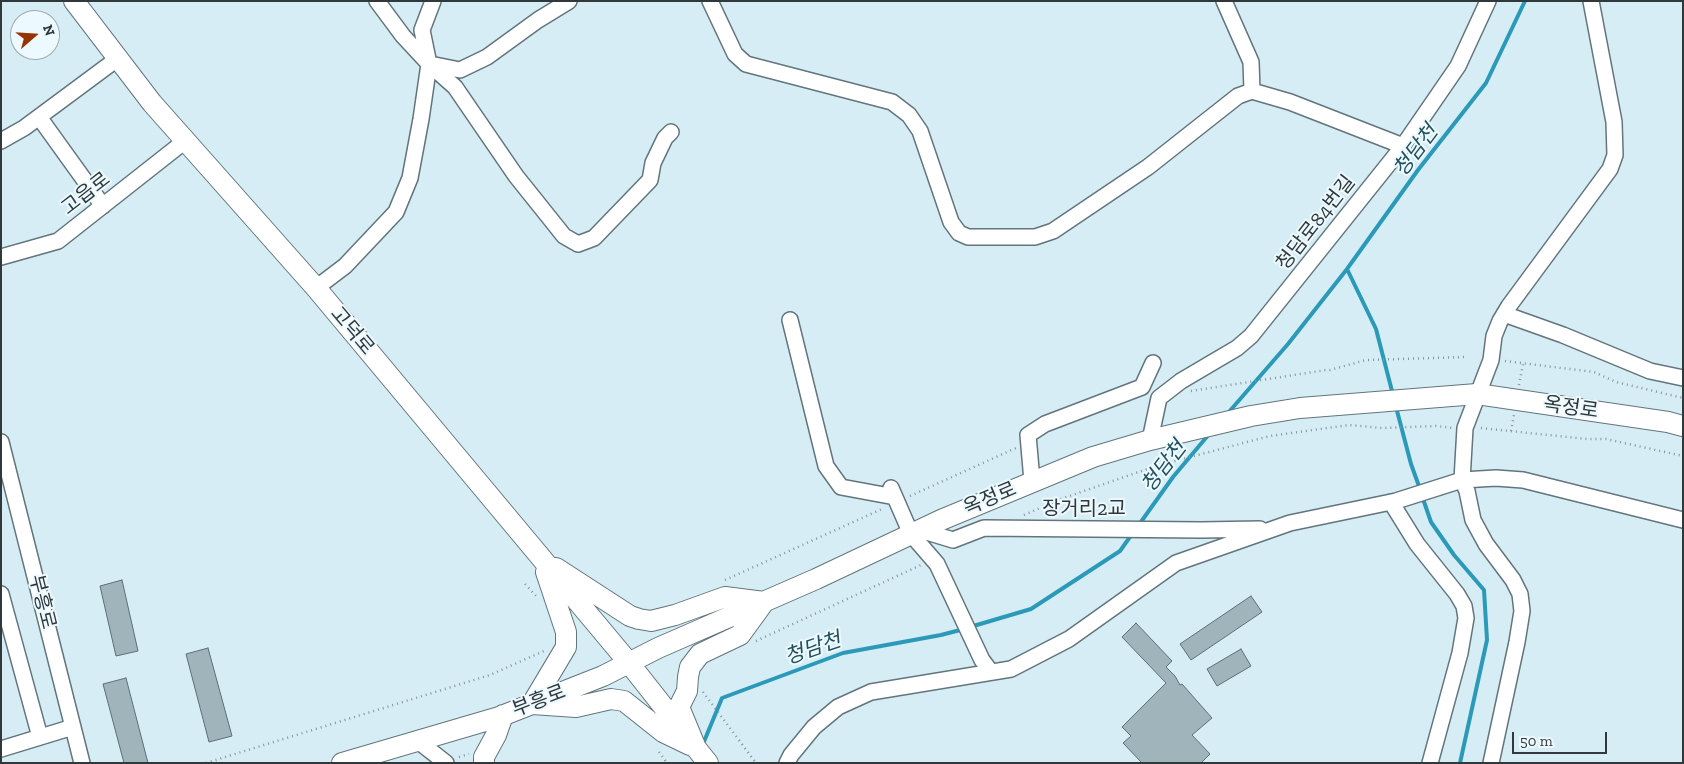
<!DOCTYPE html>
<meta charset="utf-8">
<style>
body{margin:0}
#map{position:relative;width:1684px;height:764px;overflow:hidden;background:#d7edf5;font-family:"Zilla Slab",serif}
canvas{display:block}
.frame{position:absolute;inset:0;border:2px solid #30383b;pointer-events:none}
.north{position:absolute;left:10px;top:10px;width:50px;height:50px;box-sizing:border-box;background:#ecf9fe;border:1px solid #a1acb0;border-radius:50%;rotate:71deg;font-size:14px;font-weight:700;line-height:20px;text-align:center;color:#30383b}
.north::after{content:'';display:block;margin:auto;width:18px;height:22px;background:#973300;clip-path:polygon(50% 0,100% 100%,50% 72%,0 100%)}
.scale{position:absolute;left:1512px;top:732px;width:95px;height:22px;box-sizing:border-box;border:2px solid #30383b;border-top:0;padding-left:6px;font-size:15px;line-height:18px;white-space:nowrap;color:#30383b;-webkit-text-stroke:4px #ecf9fe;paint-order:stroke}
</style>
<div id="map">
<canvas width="1684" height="764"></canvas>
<div class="frame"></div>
<div class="north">N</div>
<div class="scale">50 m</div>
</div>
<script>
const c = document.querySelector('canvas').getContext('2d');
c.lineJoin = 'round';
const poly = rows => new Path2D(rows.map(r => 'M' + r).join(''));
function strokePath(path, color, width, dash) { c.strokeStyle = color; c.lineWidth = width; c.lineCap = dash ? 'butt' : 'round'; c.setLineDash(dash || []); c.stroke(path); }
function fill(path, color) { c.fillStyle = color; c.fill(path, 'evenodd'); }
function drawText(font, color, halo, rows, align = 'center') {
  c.font = font + ' "Zilla Slab","Noto Sans KR",serif'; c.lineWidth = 4; c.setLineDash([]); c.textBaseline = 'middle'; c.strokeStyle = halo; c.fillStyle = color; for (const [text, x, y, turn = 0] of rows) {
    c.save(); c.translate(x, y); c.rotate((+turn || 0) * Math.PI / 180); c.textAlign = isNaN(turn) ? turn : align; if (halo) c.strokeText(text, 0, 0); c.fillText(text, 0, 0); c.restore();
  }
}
strokePath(poly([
 [1347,269,1376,329,1393,395],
 [1396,407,1411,464,1420,489],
 [1228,413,1288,344,1347,269,1418,170,1486,83,1525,1],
 [1422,496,1431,522,1454,555,1484,590,1487,640,1460,763],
 [1138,526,1173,477,1210,433],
 [970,627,1031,609,1120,551,1132,534],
 [703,744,722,698,843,653,941,635,964,629]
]), '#2b9ab9', 4);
const building = poly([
 [122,580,138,651,116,656,100,586,122,580],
 [1251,596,1262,612,1191,660,1180,644,1251,596],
 [1136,623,1172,661,1166,667,1175,676,1180,685,1182,684,1212,718,1192,735,1210,754,1201,763,1142,763,1123,743,1131,736,1122,727,1166,683,1122,637,1136,623],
 [208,648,232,736,209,742,186,654,208,648],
 [1241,649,1251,666,1217,686,1207,669,1241,649],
 [126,678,148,763,124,763,103,684,126,678]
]);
fill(building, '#9fb4bb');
strokePath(building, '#5b6f76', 1);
const minor = poly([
 [377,1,403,36,429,64,455,87,516,176,564,236,578,244,594,238,650,180,653,163,665,138,671,132],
 [710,1,735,54,746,64,892,102,909,115,920,131,951,222,959,233,968,237,1035,237,1053,231,1148,167,1238,96,1252,91,1290,102,1403,146],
 [1224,1,1251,62,1252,91],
 [430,64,460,70,487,57,538,20,569,1],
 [39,117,103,206],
 [1,141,24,128,117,59],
 [1,257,58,241,185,141],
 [316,288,345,266,396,212,410,178,421,119,429,64,422,30,433,1],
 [1504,314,1563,335,1650,371,1683,378],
 [790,320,826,466,841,487,895,497],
 [1150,440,1159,398,1181,381,1237,348,1251,336,1403,146,1458,66,1488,1],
 [1,442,82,763],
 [1032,481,1028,435,1045,424,1142,387,1153,363],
 [891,488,911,534,937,564,982,660,991,672],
 [1391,502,1417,544,1457,594,1464,606,1466,618,1460,653,1430,763],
 [920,530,953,540,984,528,1201,530,1260,529],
 [1,594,40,737],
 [418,741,446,763],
 [1,749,73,727],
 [787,763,791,755,814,727,838,707,871,692,1011,669,1069,639,1176,563,1290,523,1396,501,1462,480,1496,478,1523,480,1683,520],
 [1491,763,1517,642,1522,611,1520,594,1513,580,1486,544,1473,520,1467,491,1462,480,1465,428,1491,360,1494,336,1500,321,1509,306,1610,169,1615,155,1614,122,1591,1]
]);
const major = poly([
 [74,1,152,103,316,288,629,663,696,748],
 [556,568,630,616,639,619,651,621,675,615,725,597,764,602,740,635,700,654,690,667,688,677,687,691,679,707,696,748,708,763],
 [546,572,566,632,566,647,532,704,576,707,611,699,624,701,663,732,690,745],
 [342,763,499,717,603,676,658,648,816,579,941,520,1093,457,1150,440,1251,416,1300,408,1477,394,1668,422,1683,426],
 [484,763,484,757,496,735,503,715]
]);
strokePath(minor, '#62757c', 18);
strokePath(major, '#62757c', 22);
strokePath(poly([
 [1505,361,1594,372,1616,382,1683,398],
 [1519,385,1523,364],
 [1191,391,1326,370,1330,370,1366,360,1466,357],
 [1481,428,1587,439,1606,439,1683,456],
 [1511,431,1514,415],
 [910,496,1016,448],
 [1024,515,1058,500,1156,466,1270,436,1349,425,1382,428,1436,426,1453,428],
 [725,580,882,509],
 [525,584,538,598],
 [756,641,921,565],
 [703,692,756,763],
 [659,752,667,763],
 [459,757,469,754],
 [206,763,490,675,546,650]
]), '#85959a', 2.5, [1, 4]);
strokePath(minor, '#fff', 15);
strokePath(major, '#fff', 20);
drawText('20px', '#30383b', '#ecf9fe', [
 ["고읍로",86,194,-38],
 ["청담로84번길",1316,223,-52],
 ["고덕로",352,331,50],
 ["옥정로",1571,408,8],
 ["옥정로",990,499,-23],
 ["장거리2교",1084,509],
 ["부흥로",42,602,76],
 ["부흥로",539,701,-21]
]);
drawText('italic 21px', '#23505e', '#ecf9fe', [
 ["청담천",1416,151,-53],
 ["청담천",1164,467,-52],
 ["청담천",813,649,-19]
]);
</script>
